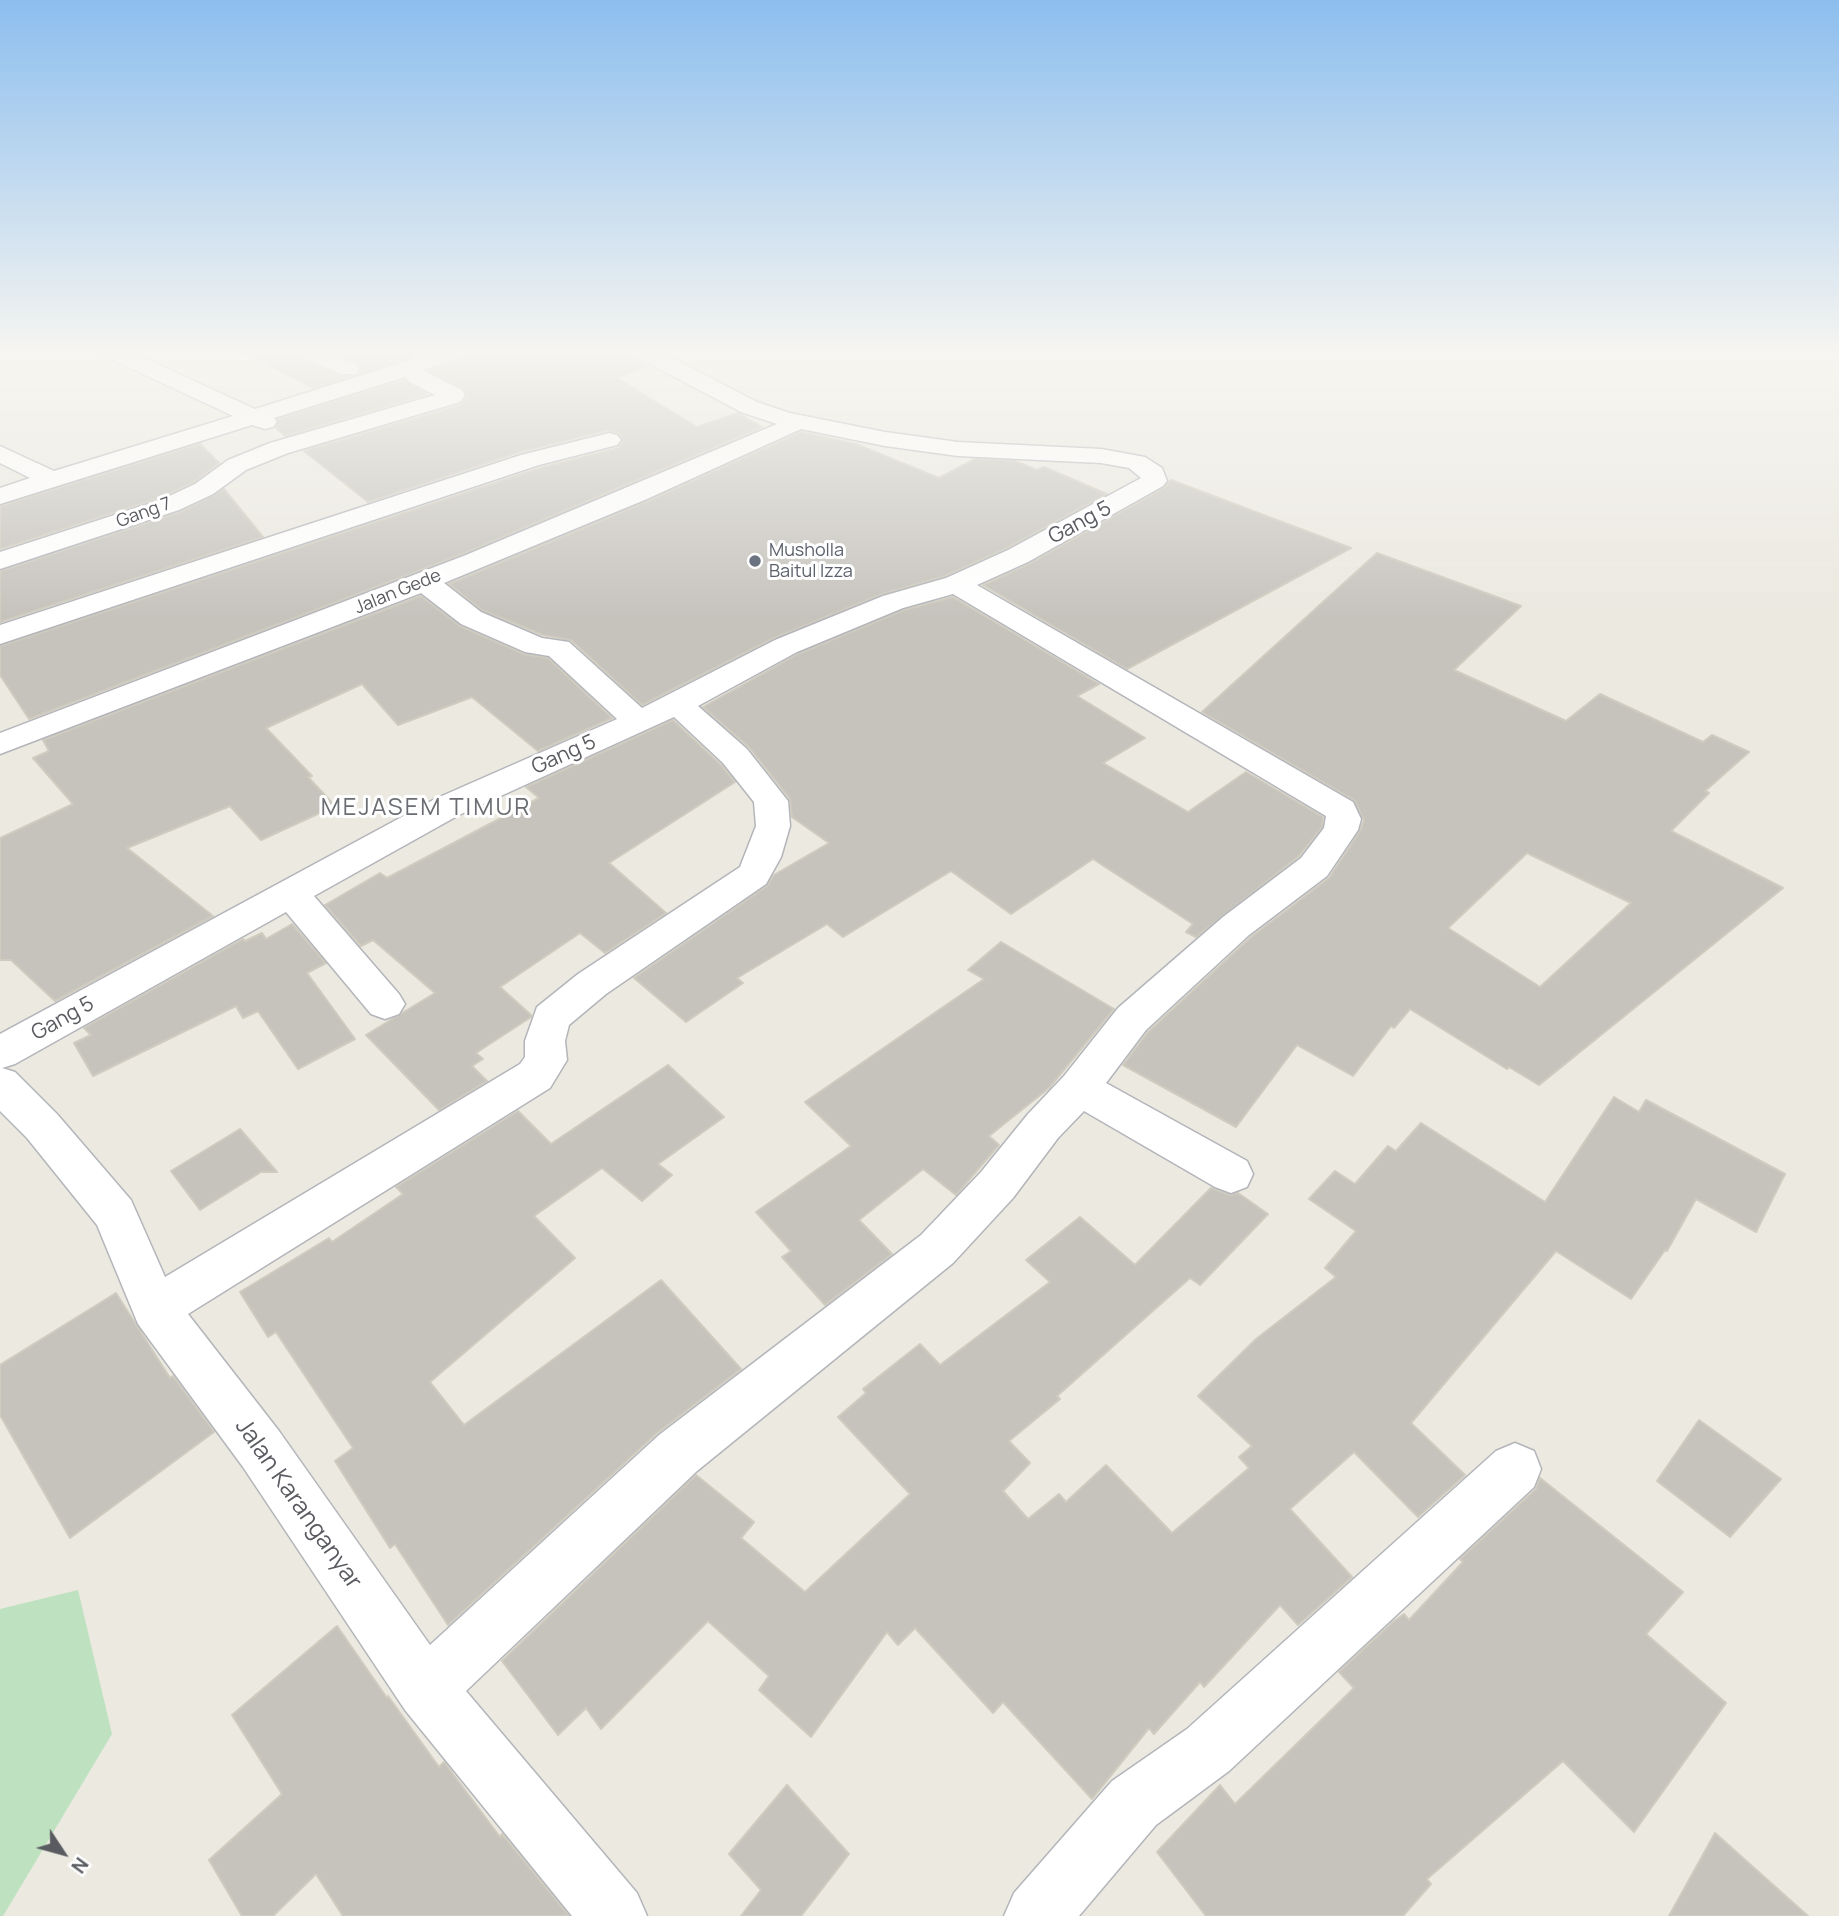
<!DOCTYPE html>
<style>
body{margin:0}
#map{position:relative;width:1839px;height:1916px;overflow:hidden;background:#ebe9e0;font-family:Manrope,sans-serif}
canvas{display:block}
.north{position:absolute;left:28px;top:1818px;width:70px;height:70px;-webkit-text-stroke:5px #fff;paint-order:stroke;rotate:126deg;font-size:19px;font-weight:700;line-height:28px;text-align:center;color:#595b60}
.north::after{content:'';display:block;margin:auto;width:24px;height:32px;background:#595b60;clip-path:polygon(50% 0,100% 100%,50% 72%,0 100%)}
</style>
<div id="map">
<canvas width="1839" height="1916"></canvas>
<div class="north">N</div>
</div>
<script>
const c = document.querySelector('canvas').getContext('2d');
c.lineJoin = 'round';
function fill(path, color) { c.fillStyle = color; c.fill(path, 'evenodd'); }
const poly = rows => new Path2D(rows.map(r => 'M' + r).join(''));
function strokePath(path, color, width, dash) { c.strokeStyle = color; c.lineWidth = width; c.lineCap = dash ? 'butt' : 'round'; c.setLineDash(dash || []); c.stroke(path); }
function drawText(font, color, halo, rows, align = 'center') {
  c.font = font + ' Manrope,sans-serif'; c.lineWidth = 6; c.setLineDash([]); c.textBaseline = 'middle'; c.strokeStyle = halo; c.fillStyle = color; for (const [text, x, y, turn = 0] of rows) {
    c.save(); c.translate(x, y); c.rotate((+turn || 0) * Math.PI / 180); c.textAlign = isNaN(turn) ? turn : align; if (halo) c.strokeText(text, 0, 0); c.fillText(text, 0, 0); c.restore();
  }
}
fill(poly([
 [78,1590,112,1734,3,1916,0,1916,0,1609]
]), '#bee1c0');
const building = poly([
 [238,349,292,349,297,356,339,376,349,377,313,388,238,349],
 [329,349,437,349,360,373,361,368,357,362,329,349],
 [479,349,625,349,630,356,647,366,617,378,697,427,738,413,762,427,465,553,29,719,0,675,0,646,540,468,618,448,623,442,619,433,608,430,520,452,368,502,304,451,461,405,467,397,464,389,430,371,474,356,479,349],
 [404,380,428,394,285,436,276,428,278,419,404,380],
 [801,432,856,444,939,478,975,459,1015,461,1037,470,1044,467,1107,494,1007,548,945,576,882,594,774,638,642,705,571,640,543,635,482,610,449,584,648,501,801,432],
 [200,444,219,463,194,482,160,498,0,549,0,506,200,444],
 [1171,480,1351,548,1127,669,983,585,1029,564,1164,488,1171,480],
 [224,489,263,537,0,622,0,571,180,512,224,489],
 [1377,553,1521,606,1454,670,1566,721,1600,694,1703,742,1712,735,1749,752,1705,791,1709,793,1671,831,1783,888,1539,1085,1509,1067,1507,1069,1410,1009,1394,1028,1391,1026,1353,1076,1297,1045,1236,1127,1123,1065,1148,1032,1251,937,1329,878,1360,831,1364,820,1354,800,1202,712,1377,553],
 [1527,853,1631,903,1540,987,1448,928,1527,853],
 [421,596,460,626,524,654,548,658,612,718,538,751,472,697,398,725,362,684,266,728,312,776,308,777,335,806,261,840,230,806,127,848,213,916,55,1001,11,960,0,960,0,838,73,804,33,758,49,751,43,740,421,596],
 [953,597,1099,684,1077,696,1145,738,1103,763,1188,812,1246,772,1323,817,1322,827,1299,856,1196,937,1186,932,1193,924,1093,859,1011,914,951,871,843,937,827,924,737,978,743,983,686,1022,634,978,767,886,774,875,829,843,792,817,790,799,749,747,703,707,798,654,904,610,953,597],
 [673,720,721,765,735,782,609,863,666,913,605,953,580,933,500,987,531,1015,531,1017,476,1053,483,1059,472,1066,487,1081,439,1110,366,1035,435,993,373,940,361,946,325,905,380,873,387,878,539,798,526,787,673,720],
 [292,924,326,963,307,973,355,1039,298,1069,258,1011,243,1018,236,1006,93,1076,74,1043,91,1035,84,1028,243,939,245,941,262,933,266,939,292,924],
 [1001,942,1114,1009,1049,1088,989,1136,999,1145,956,1195,923,1169,859,1220,892,1254,825,1305,782,1257,791,1251,756,1212,851,1146,805,1102,984,979,968,970,1001,942],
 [668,1065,724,1117,658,1164,672,1175,642,1201,602,1168,534,1216,575,1258,430,1382,464,1425,661,1280,741,1369,657,1433,448,1625,395,1544,390,1548,335,1461,353,1448,276,1332,268,1337,240,1292,329,1238,332,1242,403,1194,396,1187,518,1111,551,1144,668,1065],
 [1614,1097,1639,1112,1646,1100,1785,1174,1756,1232,1696,1199,1667,1251,1665,1250,1631,1299,1556,1251,1411,1423,1465,1475,1418,1517,1354,1452,1290,1509,1352,1577,1298,1625,1280,1605,1204,1687,1200,1682,1154,1734,1149,1728,1092,1799,1003,1702,993,1713,915,1628,898,1645,887,1632,811,1737,759,1690,769,1676,708,1621,601,1729,586,1708,558,1735,502,1661,696,1475,754,1522,741,1538,805,1592,910,1494,838,1417,866,1393,863,1389,920,1344,940,1365,1050,1282,1026,1260,1080,1217,1135,1265,1211,1188,1230,1195,1238,1193,1268,1214,1200,1285,1190,1278,1057,1396,1060,1399,1009,1441,1030,1463,1003,1491,1028,1519,1059,1494,1066,1502,1106,1465,1172,1533,1249,1468,1239,1457,1252,1446,1198,1396,1256,1339,1336,1277,1325,1268,1356,1231,1309,1199,1335,1171,1355,1184,1388,1146,1396,1151,1421,1123,1545,1202,1614,1097],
 [240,1129,277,1172,261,1172,200,1210,171,1171,240,1129],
 [116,1293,170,1378,173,1376,214,1432,70,1538,0,1415,0,1365,116,1293],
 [1699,1420,1781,1479,1730,1537,1657,1481,1699,1420],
 [1540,1478,1683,1592,1646,1634,1726,1703,1634,1832,1563,1761,1427,1879,1431,1884,1403,1916,1206,1916,1157,1852,1220,1785,1235,1804,1354,1688,1339,1672,1393,1622,1404,1614,1409,1620,1463,1562,1460,1559,1536,1489,1540,1478],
 [337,1626,387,1698,388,1696,439,1767,444,1762,500,1837,502,1834,569,1916,343,1916,316,1874,273,1916,242,1916,209,1860,282,1794,232,1715,337,1626],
 [787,1785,849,1854,801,1916,741,1916,761,1890,729,1854,787,1785],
 [1715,1833,1808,1916,1669,1916,1715,1833]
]);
fill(building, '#c6c3bd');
strokePath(building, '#cfcbbf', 2);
const minor = poly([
 [97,349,125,349,255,409,445,349,476,349,473,354,423,370,462,390,465,395,460,402,288,453,246,470,213,494,179,510,0,569,0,552,161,500,195,484,228,460,270,443,435,395,409,382,405,377,274,418,277,422,273,427,265,429,252,425,0,504,0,488,30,478,0,463,0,446,54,471,233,416,100,354,97,349],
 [295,349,323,349,356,364,359,369,356,374,340,374,298,354,295,349],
 [628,349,655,349,757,402,790,413,885,432,958,442,1101,449,1145,457,1162,468,1167,481,1163,486,1028,562,977,585,1353,802,1361,819,1358,830,1327,876,1249,935,1146,1030,1106,1083,1247,1161,1253,1174,1247,1187,1231,1193,1215,1187,1084,1111,1058,1138,1013,1198,953,1263,697,1471,466,1691,637,1893,647,1916,572,1916,405,1710,243,1467,138,1324,97,1225,27,1138,0,1111,0,1034,435,799,617,719,549,656,525,652,461,624,421,593,0,754,0,733,466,555,777,424,741,412,631,354,628,349],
 [801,429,885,446,958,456,1101,463,1129,468,1141,478,1008,550,946,578,883,596,775,640,642,708,569,642,542,638,481,612,444,583,647,499,801,429],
 [953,594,1326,816,1324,828,1301,858,1223,917,1118,1008,1064,1076,1028,1114,981,1172,921,1235,659,1435,430,1645,279,1431,188,1314,550,1088,567,1060,565,1041,569,1025,606,994,766,884,781,857,790,826,788,801,747,749,698,706,797,652,903,608,953,594],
 [674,717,723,763,754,802,756,826,740,867,578,974,537,1007,525,1041,525,1057,520,1064,165,1277,131,1200,57,1114,15,1072,2,1068,15,1064,286,912,371,1014,385,1019,399,1014,405,1004,399,994,314,896,459,815,674,717],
 [609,433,617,435,621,440,617,445,539,465,0,644,0,625,521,455,609,433],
 [1515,1443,1534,1451,1541,1469,1534,1487,1229,1771,1156,1825,1079,1916,1004,1916,1014,1893,1112,1781,1187,1729,1496,1451,1515,1443]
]);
strokePath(minor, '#b3b5ba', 3);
fill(minor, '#fff');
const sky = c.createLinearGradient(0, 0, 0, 617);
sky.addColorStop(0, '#8cbeee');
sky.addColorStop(0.57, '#f6f5f1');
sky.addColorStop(1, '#f6f5f100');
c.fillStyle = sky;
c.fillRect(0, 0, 1839, 617);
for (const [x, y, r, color] of [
 [755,561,7,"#6b7280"]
]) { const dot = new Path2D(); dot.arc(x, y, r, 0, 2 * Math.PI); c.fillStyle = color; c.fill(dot); strokePath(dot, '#fff', 2.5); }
drawText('18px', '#595b60', '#fff', [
 ["Gang 7",144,513,-20],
 ["Jalan Gede",398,592,-22]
]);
drawText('18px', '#5b616d', '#fff', [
 ["Musholla",769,551],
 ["Baitul Izza",769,572]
], 'left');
drawText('21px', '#595b60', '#fff', [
 ["Gang 5",1080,523,-28],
 ["Gang 5",564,755,-24],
 ["Gang 5",63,1019,-29]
]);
c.letterSpacing = '2px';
drawText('24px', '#6a6d72', '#fff', [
 ["MEJASEM TIMUR",426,808]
]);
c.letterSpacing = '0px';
drawText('24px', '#595b60', '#fff', [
 ["Jalan Karanganyar",298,1504,55]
]);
</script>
